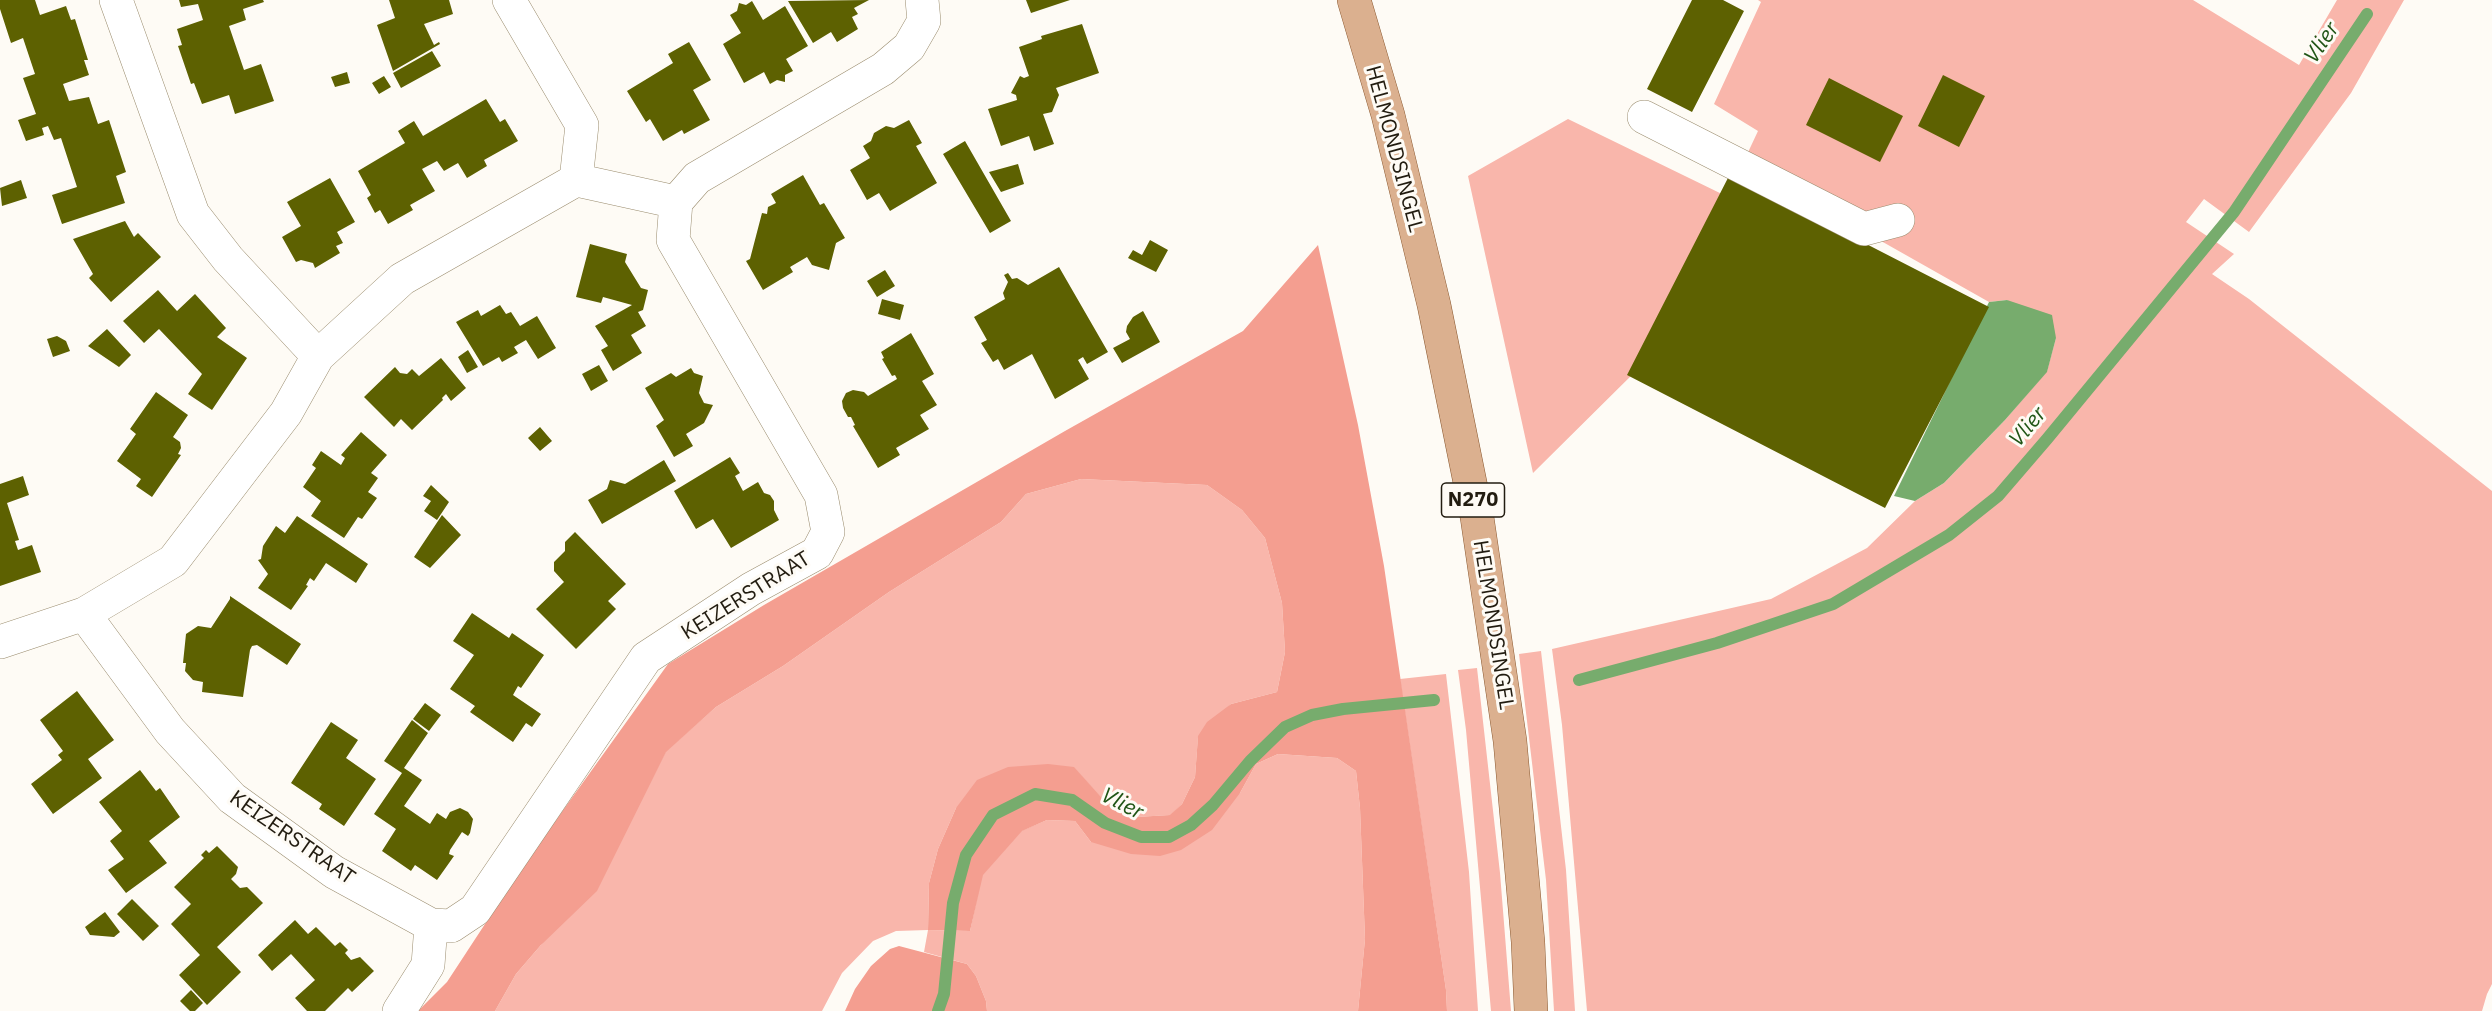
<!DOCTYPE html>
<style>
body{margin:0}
canvas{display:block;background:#fefbf5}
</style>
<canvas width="2492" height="1011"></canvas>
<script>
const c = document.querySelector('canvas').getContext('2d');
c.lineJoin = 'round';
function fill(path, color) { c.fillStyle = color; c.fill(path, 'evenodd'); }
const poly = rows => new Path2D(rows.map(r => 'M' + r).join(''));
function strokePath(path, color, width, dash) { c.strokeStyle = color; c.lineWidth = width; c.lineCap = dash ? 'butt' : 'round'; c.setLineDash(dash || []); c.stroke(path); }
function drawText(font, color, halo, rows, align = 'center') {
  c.font = font + ' "IBM Plex Sans",sans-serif'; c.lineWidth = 6; c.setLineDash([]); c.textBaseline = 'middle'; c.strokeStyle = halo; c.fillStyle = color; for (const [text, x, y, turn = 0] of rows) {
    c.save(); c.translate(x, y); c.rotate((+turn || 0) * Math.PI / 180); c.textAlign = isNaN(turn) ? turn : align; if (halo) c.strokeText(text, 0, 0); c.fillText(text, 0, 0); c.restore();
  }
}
fill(poly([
 [1758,0,2193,0,2299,65,2337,0,2404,0,2351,93,2249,232,2204,199,2186,222,2234,254,2212,274,2249,299,2492,491,2492,984,2487,994,2482,1011,1587,1011,1562,725,1552,649,1771,599,1867,548,1915,501,1944,483,2005,420,2047,371,2056,338,2007,300,1989,302,1743,163,1758,131,1714,104,1761,2],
 [1568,119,1726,196,1643,364,1533,473,1468,176],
 [1081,479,1207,485,1242,510,1265,538,1282,603,1285,652,1277,692,1231,704,1198,737,1195,777,1182,804,1171,815,1136,817,1113,810,1074,768,956,808,938,849,929,883,928,930,970,931,982,875,1021,831,1047,820,1075,821,1091,842,1240,793,1256,764,1278,754,1337,758,1356,771,1360,808,1365,939,1358,1011,987,1011,986,1001,976,976,967,964,924,952,928,930,896,931,873,941,842,973,822,1011,495,1011,516,974,541,945,641,800,666,751,716,707,783,666,889,592,1001,522,1026,494],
 [1541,651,1566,870,1575,1011,1554,1011,1546,880,1519,654],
 [1477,668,1500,873,1511,1011,1491,1011,1466,730,1458,670],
 [1446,674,1469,872,1478,1011,1447,1011,1446,990,1400,679]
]), '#f9b6ab');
fill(poly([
 [1318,245,1358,425,1384,566,1446,990,1447,1011,1358,1011,1365,939,1360,808,1356,771,1337,758,1278,754,1256,764,1240,793,1212,830,1181,850,1160,856,1131,854,1091,842,1075,821,1047,820,1022,831,983,875,970,931,928,930,929,883,938,849,956,808,977,780,1008,767,1048,764,1074,767,1113,810,1136,817,1170,815,1182,804,1195,777,1198,736,1207,722,1231,704,1277,692,1285,652,1282,603,1265,538,1242,510,1207,485,1081,479,1026,494,1001,522,889,592,783,666,716,707,666,752,597,891,541,945,516,974,495,1011,418,1011,447,982,523,866,668,664,764,605,1065,431,1243,331],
 [899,946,967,964,976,976,986,1001,987,1011,845,1011,855,989,871,966,890,949]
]), '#f49e90');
fill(poly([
 [2007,300,2052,315,2056,338,2047,372,2005,420,1944,483,1915,501,1894,496,1989,302]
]), '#77ac6d');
strokePath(poly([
 [1579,680,1717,643,1833,604,1949,535,1998,496,2047,439,2234,212,2367,14],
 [938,1011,944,994,953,903,966,855,993,815,1035,794,1072,800,1105,823,1141,837,1169,837,1191,825,1213,805,1250,761,1285,727,1312,715,1343,709,1434,700]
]), '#77ac6d', 12);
fill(poly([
 [0,0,35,0,40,15,66,6,71,20,75,19,88,60,84,60,89,75,63,84,69,101,89,97,98,124,109,120,126,172,116,176,125,203,62,224,52,195,77,187,61,138,54,140,48,126,42,128,44,135,26,141,18,120,36,114,23,78,35,74,23,38,11,43,0,9],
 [179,0,263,0,264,2,243,9,246,20,229,26,244,70,261,64,274,101,235,114,229,95,202,104,194,83,191,84,178,46,182,45,177,29,203,20,198,4,181,7],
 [389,0,449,0,453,14,424,24,434,45,439,42,440,44,393,71,377,25,395,18],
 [869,0,854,8,858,14,852,17,858,29,837,42,831,32,813,43,788,1],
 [1026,0,1070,0,1031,13],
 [1692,0,1723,0,1744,11,1692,112,1647,89],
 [752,1,763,20,785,6,808,46,786,59,793,71,785,75,785,82,777,80,770,84,764,72,744,83,723,44,741,33,730,15,737,11,739,3,746,5],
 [1082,24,1099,73,1056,88,1059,95,1052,112,1043,114,1054,144,1034,151,1029,136,1001,146,988,109,1017,100,1016,95,1011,93,1020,76,1024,78,1029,76,1019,47,1042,39,1041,36],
 [689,42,711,80,693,90,710,120,684,134,682,130,663,141,650,119,646,122,627,91,673,63,668,54],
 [432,51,441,66,401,88,393,73],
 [347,72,350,83,335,87,331,77],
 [1943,75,1985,96,1959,147,1918,126],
 [384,76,391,87,379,94,372,83],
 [1829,78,1903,116,1880,162,1806,125],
 [486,99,500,122,505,119,518,141,484,160,487,166,467,178,458,163,444,171,437,161,422,169,435,191,410,205,413,210,388,224,380,210,375,213,367,198,371,195,358,171,405,143,398,131,414,121,423,136],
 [909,120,922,143,916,146,937,183,890,211,879,193,867,200,850,170,870,158,863,146,871,141,874,133,886,126,894,128],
 [965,141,1011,221,990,233,943,154],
 [1018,164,1024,184,1001,192,989,172],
 [1730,174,1989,307,1885,508,1627,375],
 [803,175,820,205,824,203,845,238,836,243,829,270,812,265,807,257,790,267,793,272,763,290,746,261,750,259,762,213,767,214,768,207,776,203,771,194],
 [330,178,355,222,337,232,343,243,336,246,340,253,315,268,313,263,301,260,296,262,282,237,301,226,287,202],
 [21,180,27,198,2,206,0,188],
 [125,221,134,237,138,233,161,257,111,302,89,278,93,274,73,239],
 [1150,240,1168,250,1156,272,1128,258,1133,250,1142,255],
 [590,244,627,254,625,262,641,288,648,290,643,310,638,312,646,326,631,335,642,353,613,371,601,350,608,346,595,326,632,305,603,297,601,303,576,297],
 [1059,267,1108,352,1087,364,1083,357,1078,360,1089,379,1055,399,1032,354,1004,370,998,359,993,362,981,343,987,340,974,317,1005,299,1003,293,1008,282,1004,275,1008,273,1012,279,1017,278,1028,285],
 [885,270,895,286,877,297,867,281],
 [158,290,177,311,195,294,226,328,217,337,247,358,212,410,188,394,202,374,159,329,144,343,123,321],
 [882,299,904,305,900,320,878,314],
 [500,305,506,314,511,312,520,326,537,316,556,348,538,359,526,340,514,347,518,353,502,362,499,357,483,366,456,322,478,310,481,316],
 [1143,311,1160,342,1122,363,1113,348,1130,339,1126,332,1127,326,1133,317],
 [107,329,131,355,119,367,88,346],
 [911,333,934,374,922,381,937,405,920,415,929,429,896,448,900,455,878,468,853,426,855,425,851,417,848,417,843,408,842,401,846,393,853,390,864,392,868,396,897,379,895,375,892,376,882,359,884,358,881,352],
 [57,336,66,341,70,351,53,357,47,339],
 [468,350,478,367,467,373,458,357],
 [441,358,466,388,451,401,446,394,442,398,443,400,412,430,401,419,394,427,364,397,395,367,400,373,407,374,412,369,419,376],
 [599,365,608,381,591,391,582,374],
 [691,368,694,373,703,376,699,393,704,403,713,405,704,423,686,434,693,446,674,457,656,426,664,420,645,388,671,373,676,377],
 [156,392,188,415,173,437,180,442,181,448,178,454,181,455,152,497,136,486,141,479,117,461,136,434,130,429],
 [540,427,552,441,540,451,528,438],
 [361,432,387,455,371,473,378,478,368,492,377,498,362,519,358,517,344,538,311,516,321,501,303,487,316,468,312,465,321,451,341,465,345,458,341,455],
 [730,457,740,473,735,476,743,491,758,482,764,493,770,495,774,501,774,510,779,520,731,548,713,519,696,529,674,491],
 [664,460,676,481,602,524,588,500,607,489,610,480,625,484],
 [23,476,29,495,7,503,19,540,15,541,18,550,32,545,41,572,0,586,0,484],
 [431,485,449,502,437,520,424,511,431,501,423,496],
 [442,515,461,535,430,568,414,557],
 [297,516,368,564,356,583,326,563,314,581,310,578,306,585,308,586,291,610,258,588,268,574,258,560,261,559,263,546,276,526,285,533],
 [575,532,626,584,608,601,616,609,576,649,536,609,564,582,554,571,554,562,565,551,565,542],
 [230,596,301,644,287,665,257,645,252,646,250,650,243,697,202,692,203,682,193,680,185,671,186,663,183,663,186,634,198,626,211,628,230,599],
 [472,613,509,638,512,633,544,655,521,688,518,686,513,695,541,714,532,727,526,723,513,742,470,712,475,706,450,689,474,655,453,641],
 [77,691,114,740,88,759,102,778,53,814,31,784,62,760,58,755,63,751,40,720],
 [425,703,441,715,429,731,413,719],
 [412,720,428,733,404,768,422,780,404,806,430,824,437,813,446,819,450,812,460,808,468,812,473,819,470,833,468,836,462,832,450,850,449,854,454,856,437,880,415,865,411,871,382,851,396,829,374,814,402,773,384,761],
 [331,722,358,740,346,758,376,779,344,826,319,809,322,804,291,783],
 [140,770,156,791,160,788,180,817,149,841,167,863,126,893,108,870,124,859,110,841,122,831,99,802],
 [217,846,238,867,236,874,231,879,240,888,247,887,263,903,217,947,241,972,207,1005,179,975,200,955,171,924,191,904,174,887,204,858,201,855,206,850,209,853],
 [132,899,159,926,143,941,117,914],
 [105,912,120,932,114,937,90,935,85,927],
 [295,920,308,934,316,927,335,946,340,942,348,950,345,953,351,960,360,957,374,971,352,992,348,988,325,1011,307,1011,295,998,315,980,291,954,272,971,258,955],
 [191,990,203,1003,195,1011,190,1011,180,1001]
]), '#5d6101');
const minor = poly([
 [116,0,193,214,228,259,318,356],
 [1644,117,1864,229,1898,220],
 [676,202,697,178,883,69,909,47,924,21,922,0],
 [84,614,170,731,232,798,334,872,431,925,451,926,475,910,646,658,751,589,817,553,828,532,821,495,673,240,676,202,576,180],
 [0,642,84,614,173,561,286,413,318,356,402,279,576,180,582,125,509,0],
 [399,1011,428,965,431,925]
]);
const major = poly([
 [1354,0,1388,115,1434,305,1477,517,1510,741,1528,942,1531,1011]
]);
strokePath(minor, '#9a8c6e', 34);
strokePath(major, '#8b5a32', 34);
strokePath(minor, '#fff', 33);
strokePath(major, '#dbb08f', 33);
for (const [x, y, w] of [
 [1473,500,63]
]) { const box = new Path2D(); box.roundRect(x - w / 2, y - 17, w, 34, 4.5); c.fillStyle = '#fefbf5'; c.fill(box); strokePath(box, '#221c10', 1.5); }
drawText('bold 20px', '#221c10', null, [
 ["N270",1473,500]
]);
drawText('21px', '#221c10', '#fefbf5', [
 ["HELMONDSINGEL",1394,149,75],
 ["KEIZERSTRAAT",746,596,-32],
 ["HELMONDSINGEL",1493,625,81],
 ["KEIZERSTRAAT",292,838,35]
]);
drawText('italic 22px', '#215516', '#fefbf5', [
 ["Vlier",2322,43,-56],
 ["Vlier",2028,427,-50],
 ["Vlier",1122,804,27]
]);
</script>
